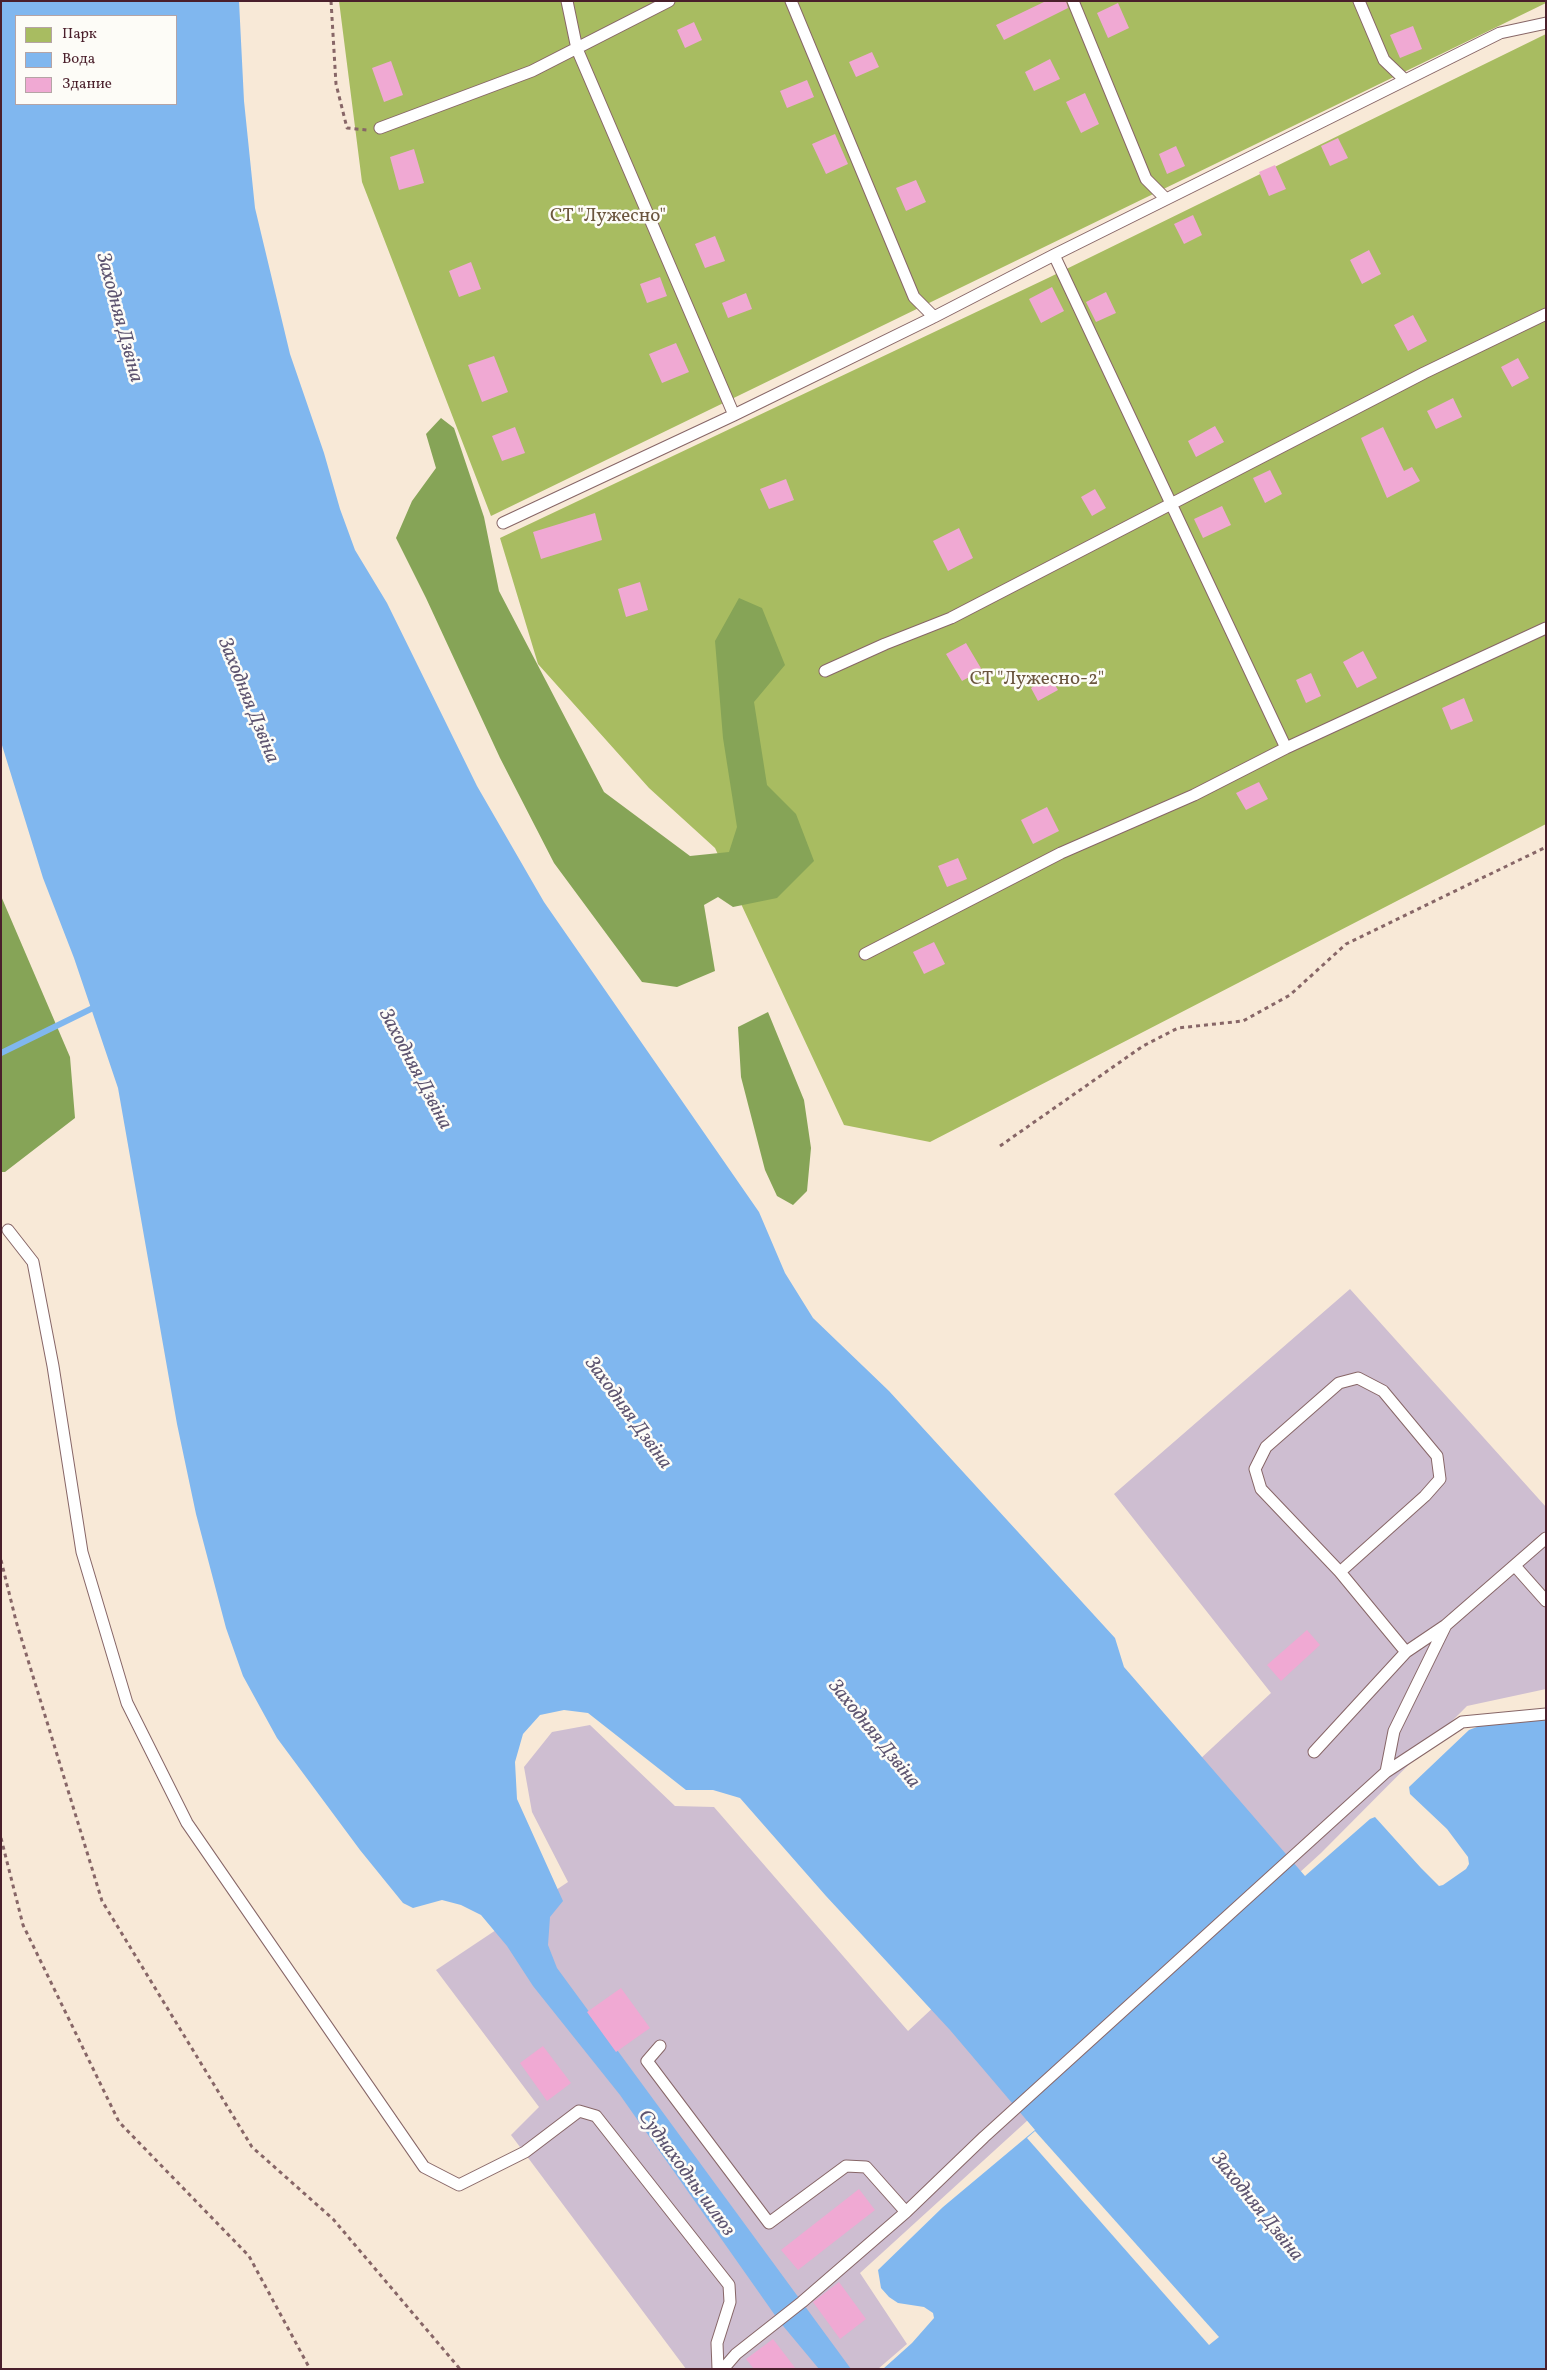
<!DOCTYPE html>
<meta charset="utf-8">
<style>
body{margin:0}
#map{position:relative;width:1547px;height:2370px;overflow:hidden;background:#f8e9d7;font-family:Vollkorn,serif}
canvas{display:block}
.frame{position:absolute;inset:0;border:2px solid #4a1f2b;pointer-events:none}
.legend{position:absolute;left:15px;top:15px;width:162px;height:90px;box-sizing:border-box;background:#fdfcf7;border:1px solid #b5a4a5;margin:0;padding:6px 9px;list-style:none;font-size:15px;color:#4a1f2b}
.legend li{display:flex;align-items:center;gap:10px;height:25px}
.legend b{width:25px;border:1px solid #b5a4a5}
</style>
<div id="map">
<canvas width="1547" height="2370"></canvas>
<div class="frame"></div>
<ul class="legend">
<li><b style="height:14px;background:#a8bc61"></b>Парк</li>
<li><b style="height:14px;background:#80b7ef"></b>Вода</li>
<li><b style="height:14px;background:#f0a9d3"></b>Здание</li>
</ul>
</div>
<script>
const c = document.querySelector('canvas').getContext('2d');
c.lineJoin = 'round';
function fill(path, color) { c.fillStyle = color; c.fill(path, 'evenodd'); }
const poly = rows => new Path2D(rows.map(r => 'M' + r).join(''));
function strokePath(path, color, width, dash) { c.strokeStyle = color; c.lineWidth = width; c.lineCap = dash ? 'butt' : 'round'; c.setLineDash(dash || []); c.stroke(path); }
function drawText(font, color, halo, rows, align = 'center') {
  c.font = font + ' Vollkorn,serif'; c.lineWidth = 5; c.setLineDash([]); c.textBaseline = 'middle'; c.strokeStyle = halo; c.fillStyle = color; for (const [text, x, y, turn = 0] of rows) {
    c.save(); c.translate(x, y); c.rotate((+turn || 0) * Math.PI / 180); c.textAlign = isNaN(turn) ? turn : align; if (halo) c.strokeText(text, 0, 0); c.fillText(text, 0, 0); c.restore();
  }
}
fill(poly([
 [1350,1289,1546,1507,1546,1689,1467,1706,1321,1853,860,2273,907,2344,878,2369,686,2369,511,2135,539,2107,436,1970,568,1882,532,1812,524,1767,552,1732,590,1725,675,1806,714,1807,908,2031,1271,1693,1114,1494]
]), '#cebed1');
fill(poly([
 [339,1,1546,1,1546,3,491,516,362,182],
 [1546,34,1546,824,930,1142,844,1125,715,848,649,788,538,664,500,538,1048,278]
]), '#a8bc61');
fill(poly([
 [441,418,454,428,484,517,499,591,604,792,690,856,729,852,737,827,723,738,715,641,739,598,762,608,785,665,754,702,767,785,796,814,814,861,777,898,733,907,718,897,704,905,715,971,677,987,642,982,554,863,500,758,426,598,396,538,412,501,436,468,426,434],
 [1,896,70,1057,75,1118,5,1172,1,1172],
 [768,1012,804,1100,811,1148,807,1191,793,1205,777,1196,765,1170,741,1077,738,1027]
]), '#86a457');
fill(poly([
 [1,1,239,1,244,101,255,208,290,354,324,453,340,509,355,550,387,603,477,786,544,902,759,1212,785,1273,813,1318,889,1391,1115,1638,1124,1667,1305,1876,1370,1819,1375,1817,1421,1868,1439,1886,1443,1885,1466,1869,1469,1864,1468,1857,1447,1829,1410,1794,1409,1787,1469,1730,1482,1725,1546,1720,1546,2369,883,2369,912,2343,934,2318,933,2313,924,2307,898,2303,889,2297,881,2288,878,2270,943,2207,1035,2130,950,2030,826,1896,740,1798,713,1790,686,1790,588,1713,564,1710,540,1715,523,1734,515,1762,517,1799,563,1901,550,1917,548,1945,557,1968,851,2369,819,2369,779,2321,620,2095,533,1986,507,1946,481,1915,461,1905,442,1900,413,1908,403,1903,360,1850,277,1738,243,1676,226,1628,196,1514,177,1424,118,1088,74,958,43,878,1,742],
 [16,16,176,16,176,104,16,104]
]), '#80b7ef');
fill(poly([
 [1035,2131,1219,2337,1209,2345,1027,2138]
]), '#f8e9d7');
strokePath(poly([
 [1,1053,99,1005]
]), '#80b7ef', 6);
fill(poly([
 [1046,1,1066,1,1068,8,1004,40,996,25],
 [1118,3,1129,28,1108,38,1097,13],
 [694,22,702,40,685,48,677,30],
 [1413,26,1422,49,1400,58,1390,35],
 [872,52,879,67,856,77,849,62],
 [1050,59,1060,79,1034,91,1025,72],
 [391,61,403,95,384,102,372,68],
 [807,80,814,97,787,108,780,91],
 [1085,93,1099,124,1081,133,1066,102],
 [835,134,848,164,826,174,812,144],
 [1338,138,1348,158,1330,166,1321,146],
 [1176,146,1185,166,1167,174,1159,154],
 [414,149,424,183,399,190,390,157],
 [1275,165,1286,189,1269,196,1259,172],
 [916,180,926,202,906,211,896,188],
 [1193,215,1202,235,1184,244,1174,224],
 [715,236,725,261,705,268,695,244],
 [1369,250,1381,274,1362,284,1350,260],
 [471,262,481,289,459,297,449,271],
 [660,277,667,296,647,303,640,284],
 [1052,287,1064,311,1041,323,1029,299],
 [1106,292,1116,313,1096,322,1086,302],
 [746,293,752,309,728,318,722,303],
 [1413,315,1427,341,1408,351,1394,325],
 [676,343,689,372,662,383,649,354],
 [494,356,508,392,482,402,468,365],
 [1518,358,1529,378,1512,387,1501,367],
 [1453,398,1462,417,1436,429,1427,411],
 [1215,426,1224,442,1196,457,1188,441],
 [515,427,525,453,502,461,492,436],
 [1383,427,1404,471,1412,467,1420,481,1387,498,1361,438],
 [1270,470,1282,494,1265,503,1253,478],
 [786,479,794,500,769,509,760,489],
 [1095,489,1106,508,1092,516,1081,497],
 [1222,506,1231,525,1203,538,1194,519],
 [595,513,602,540,541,559,533,532],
 [959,528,973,558,948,571,933,541],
 [640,582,648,610,626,617,618,589],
 [966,643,982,670,962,681,946,654],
 [1363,651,1377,678,1357,688,1343,662],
 [1311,673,1321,696,1306,703,1296,680],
 [1050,676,1058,690,1038,701,1031,688],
 [1464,698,1473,721,1451,730,1442,708],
 [1259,782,1268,799,1246,810,1236,793],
 [1047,807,1059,831,1033,844,1021,820],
 [958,858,967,879,947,887,938,866],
 [934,942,945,964,924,974,913,952],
 [1307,1630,1320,1645,1281,1681,1267,1665],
 [621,1988,650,2028,616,2052,587,2012],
 [543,2046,571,2083,547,2101,520,2063],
 [859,2189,875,2210,798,2270,781,2250],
 [839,2282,866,2319,840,2339,813,2302],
 [773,2339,796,2369,754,2369,746,2359]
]), '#f0a9d3');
const service = poly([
 [567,1,577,49,734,415],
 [791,1,914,297,934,317],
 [1073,1,1146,179,1166,199],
 [1359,1,1384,60,1405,80],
 [380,128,532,71,669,1],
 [1054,255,1286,748],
 [503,523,734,415,934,317,1054,255,1500,33,1546,23],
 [825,671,885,644,951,618,1424,373,1546,314],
 [865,954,1061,853,1194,795,1286,748,1546,628],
 [8,1230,33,1262,53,1366,82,1552,127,1703,187,1823,424,2167,459,2185,525,2152,579,2111,596,2116,729,2285,730,2302,717,2343,718,2369],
 [1515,1566,1546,1601],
 [1340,1572,1425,1496,1440,1479,1437,1456,1383,1391,1358,1378,1339,1383,1266,1447,1255,1469,1261,1489,1340,1572,1406,1652],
 [1314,1752,1406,1652,1446,1625,1546,1538],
 [1386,1772,1462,1722,1546,1714],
 [660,2046,647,2061,769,2223,846,2166,866,2167,906,2212],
 [723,2369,736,2354,802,2302,906,2212,984,2137,1386,1772,1394,1731,1446,1625]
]);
strokePath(service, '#876667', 13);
strokePath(poly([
 [331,1,336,84,347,128,367,130],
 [1000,1146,1143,1046,1178,1028,1243,1021,1290,995,1346,944,1546,847],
 [1,1560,16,1621,102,1901,252,2147,333,2219,460,2369],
 [1,1838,23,1925,119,2122,249,2256,310,2369]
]), '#876667', 3, [4, 4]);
strokePath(service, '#fff', 11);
drawText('19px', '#6b563e', '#fdfcf7', [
 ["СТ \"Лужесно\"",608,218],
 ["СТ \"Лужесно-2\"",1037,681]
]);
drawText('italic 20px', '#5d5470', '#fdfcf7', [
 ["Заходняя Дзвіна",118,318,75],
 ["Заходняя Дзвіна",247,701,68],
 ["Заходняя Дзвіна",414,1070,62],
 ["Заходняя Дзвіна",627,1414,54],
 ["Заходняя Дзвіна",873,1735,51],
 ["Суднаходны шлюз",685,2174,54],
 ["Заходняя Дзвіна",1256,2208,51]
]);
</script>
